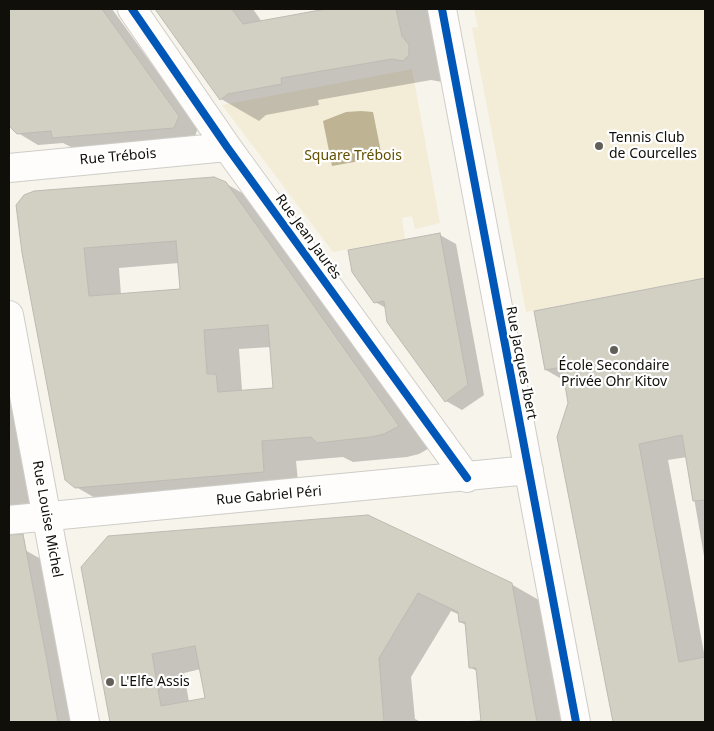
<!DOCTYPE html>
<meta charset="utf-8">
<style>
body{margin:0}
#map{position:relative;width:714px;height:731px;overflow:hidden;background:#f7f4ec;font-family:"Noto Sans",sans-serif}
canvas{display:block}
.frame{position:absolute;inset:0;border:10px solid #100f09;pointer-events:none}
</style>
<div id="map">
<canvas width="714" height="731"></canvas>
<div class="frame"></div>
</div>
<script>
const c = document.querySelector('canvas').getContext('2d');
c.lineJoin = 'round';
function fill(path, color) { c.fillStyle = color; c.fill(path, 'evenodd'); }
const poly = rows => new Path2D(rows.map(r => 'M' + r).join(''));
function strokePath(path, color, width, dash) { c.strokeStyle = color; c.lineWidth = width; c.lineCap = dash ? 'butt' : 'round'; c.setLineDash(dash || []); c.stroke(path); }
function drawText(font, color, halo, rows, align = 'center') {
  c.font = font + ' "Noto Sans",sans-serif'; c.lineWidth = 4.5; c.setLineDash([]); c.textBaseline = 'middle'; c.strokeStyle = halo; c.fillStyle = color; for (const [text, x, y, turn = 0] of rows) {
    c.save(); c.translate(x, y); c.rotate((+turn || 0) * Math.PI / 180); c.textAlign = isNaN(turn) ? turn : align; if (halo) c.strokeText(text, 0, 0); c.fillText(text, 0, 0); c.restore();
  }
}
fill(poly([
 [474,9,705,9,705,278,526,312,472,28,478,27],
 [412,69,440,223,415,229,412,216,402,218,405,239,333,252,222,105]
]), '#f3ecd7');
fill(poly([
 [361,111,373,112,382,157,332,166,323,121,346,112]
]), '#beb494');
fill(poly([
 [9,9,112,9,198,128,194,139,73,148,63,143,38,145,18,133,9,124],
 [156,9,253,9,262,22,333,9,429,9,447,77,442,82,431,80,318,100,319,105,266,115,259,121,221,99],
 [225,183,261,204,433,446,419,454,407,457,353,462,343,457,296,461,299,492,111,507,76,487,18,222],
 [179,263,181,290,121,295,119,268],
 [271,347,274,389,245,392,242,390,239,349],
 [440,235,456,244,484,395,462,410,446,401,386,308,375,302],
 [705,280,705,562,687,457,668,460,705,658,705,722,615,722,559,437,570,403,565,381,546,370,535,312],
 [9,297,48,503,9,516],
 [16,545,48,563,86,722,9,722,9,546],
 [83,567,511,584,544,603,566,722,457,722,482,720,478,672,470,667,466,625,460,622,460,615,451,611,411,677,415,719,421,722,111,722],
 [201,669,206,699,189,702,184,673]
]), '#0003');
const building = poly([
 [9,9,102,9,179,116,174,128,52,138,51,131,17,134,9,126,9,9],
 [155,9,232,9,243,24,326,9,396,9,402,36,409,45,409,55,403,61,392,59,281,78,282,84,228,94,220,100,155,9],
 [214,177,226,182,399,426,384,434,371,437,317,443,311,437,262,441,264,472,75,488,65,480,22,253,16,205,24,195,34,191,214,177],
 [176,241,180,289,89,296,84,248,176,241],
 [268,325,273,388,218,392,216,374,207,374,204,330,268,325],
 [440,233,468,385,445,402,387,322,384,301,374,303,352,272,348,250,440,233],
 [705,278,705,500,693,501,682,435,639,444,679,662,705,657,705,722,613,722,557,437,568,403,562,367,545,370,534,311,705,278],
 [368,515,512,583,537,722,481,722,476,668,469,668,465,622,459,622,458,612,418,593,379,658,384,722,110,722,81,567,108,536,368,515],
 [195,646,205,698,161,706,152,654,195,646],
 [23,534,47,661,58,722,9,722,9,535,23,534]
]);
fill(building, '#d2cfc3');
strokePath(building, '#bcbab3', 1);
const minor = poly([
 [132,9,227,147,467,478],
 [442,9,576,722],
 [9,168,227,147],
 [9,315,85,722],
 [9,520,529,470]
]);
strokePath(minor, '#cfcdc7', 30);
strokePath(minor, '#fefdfc', 28);
strokePath(poly([
 [132,9,227,147,467,478],
 [442,9,576,722]
]), '#0057b8', 8);
for (const [x, y, r, color] of [
 [599,146,5,"#615f58"],
 [614,350,5,"#615f58"],
 [110,682,5,"#615f58"]
]) { const dot = new Path2D(); dot.arc(x, y, r, 0, 2 * Math.PI); c.fillStyle = color; c.fill(dot); strokePath(dot, '#fff', 2); }
drawText('14px', '#100f09', '#fff', [
 ["Tennis Club",609,138],
 ["de Courcelles",609,154],
 ["École Secondaire",614,366,"center"],
 ["Privée Ohr Kitov",614,382,"center"],
 ["L'Elfe Assis",120,682]
], 'left');
drawText('14px', '#624f01', '#fff', [
 ["Square Trébois",353,156]
]);
drawText('14px', '#100f09', '#fff', [
 ["Rue Trébois",118,157,-5],
 ["Rue Jean Jaurès",308,237,54],
 ["Rue Jacques Ibert",521,363,79],
 ["Rue Gabriel Péri",269,496,-5],
 ["Rue Louise Michel",47,519,80]
]);
</script>
